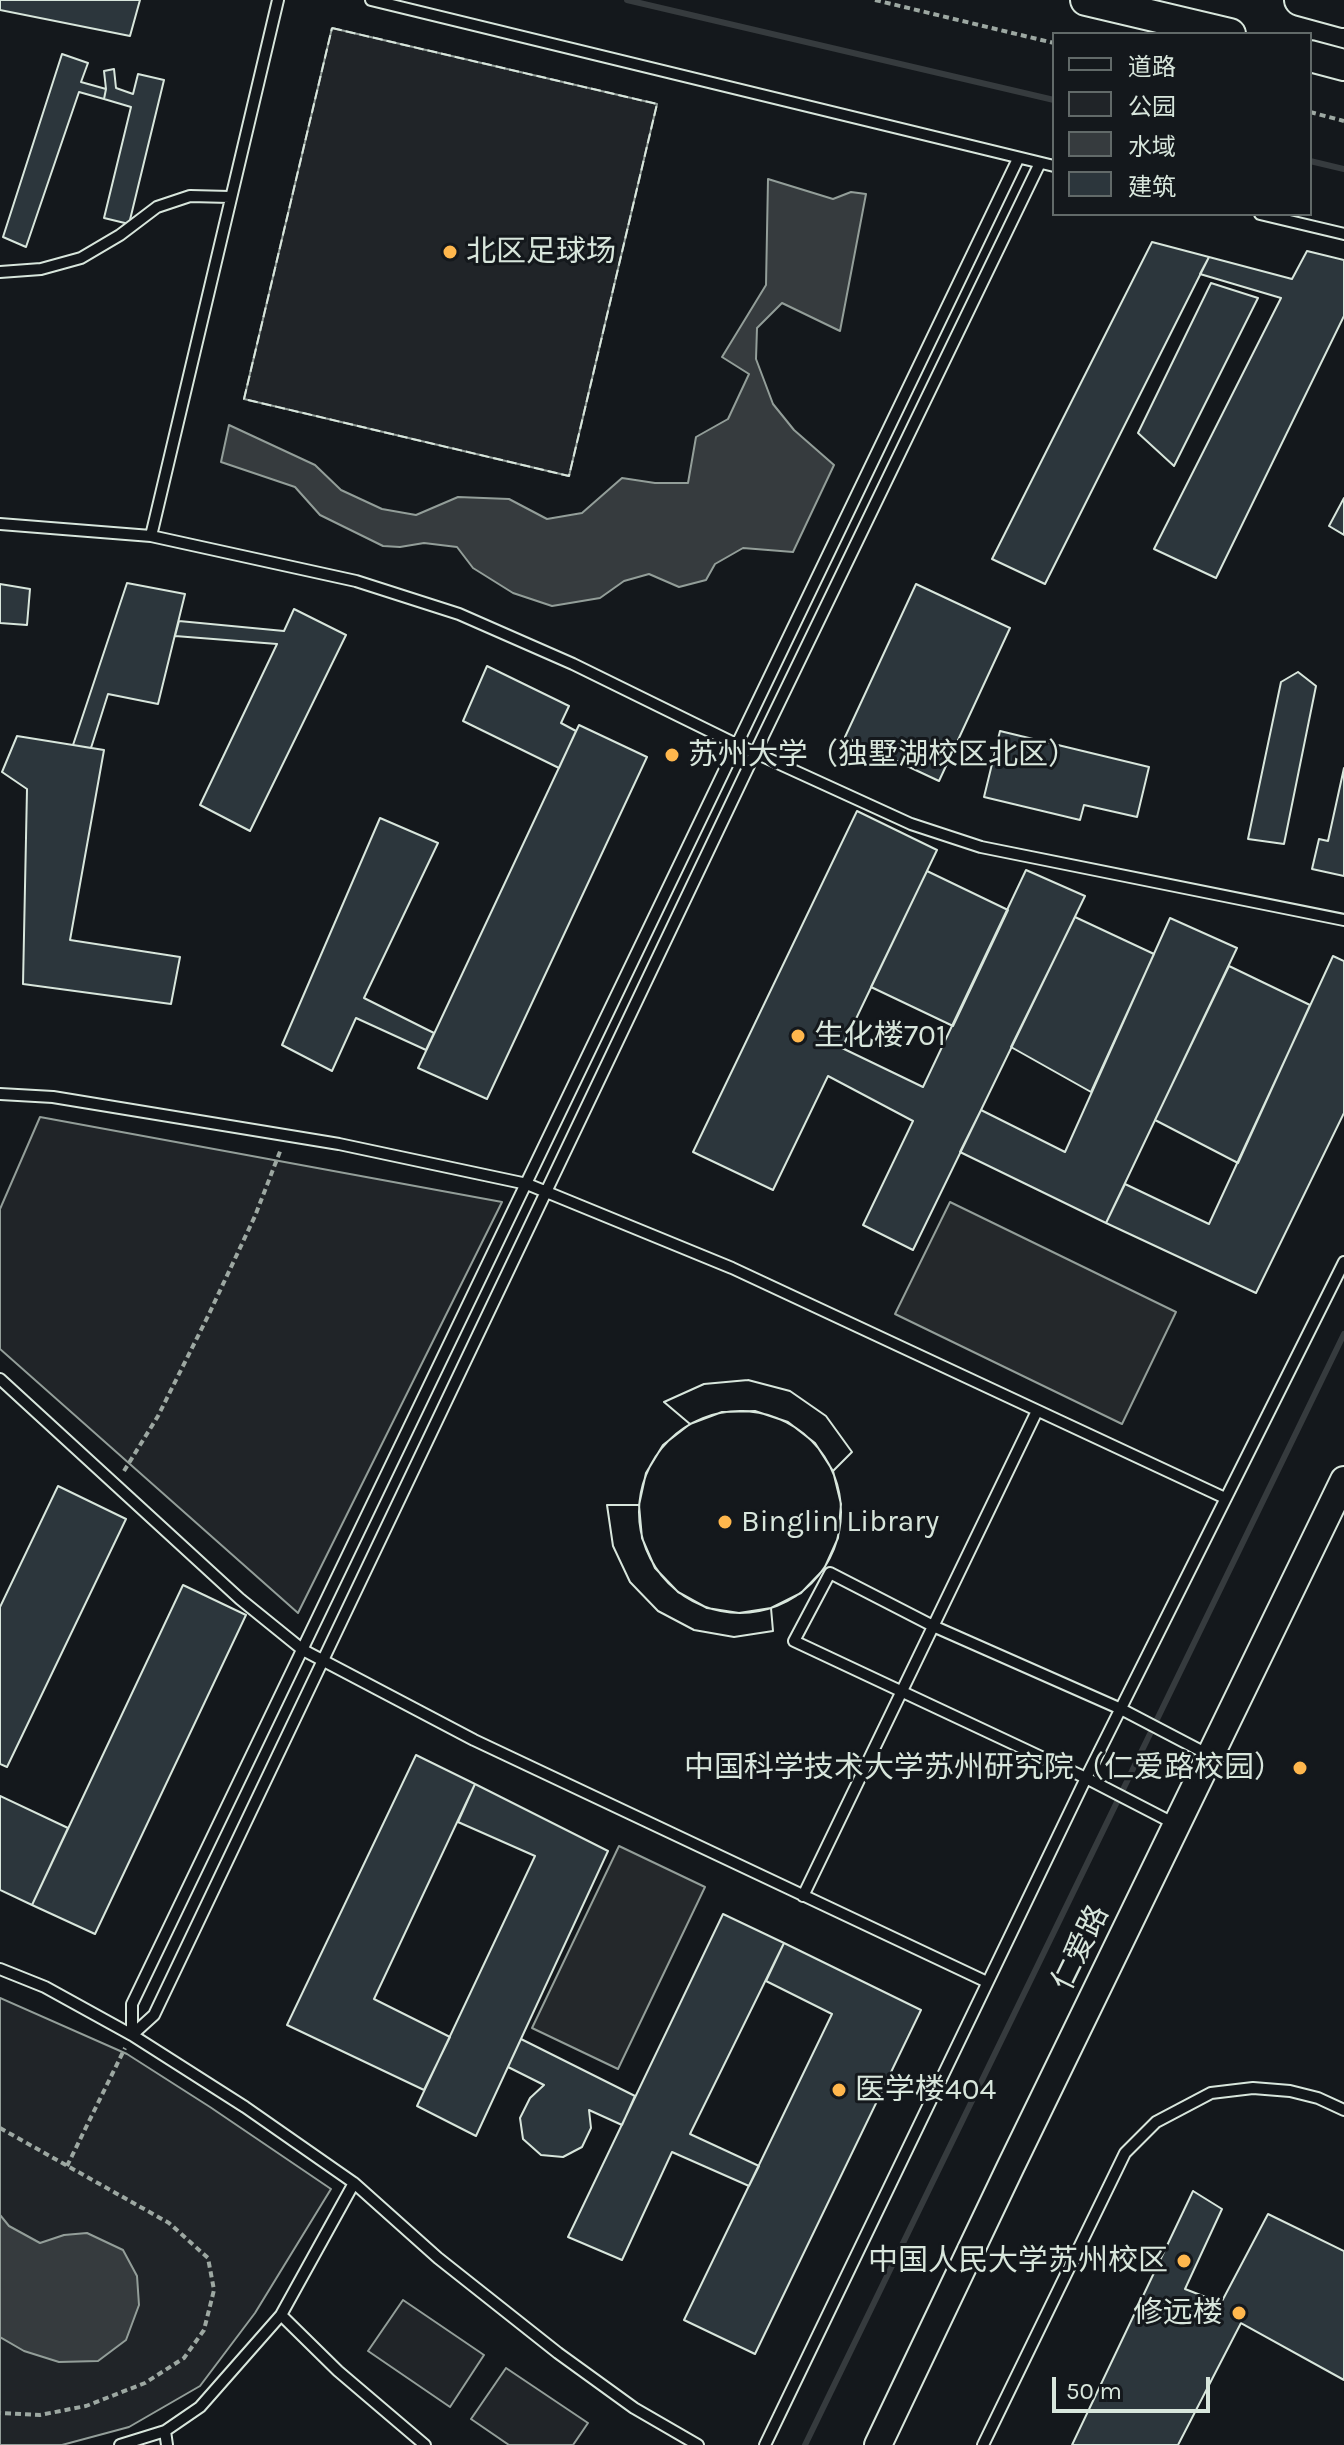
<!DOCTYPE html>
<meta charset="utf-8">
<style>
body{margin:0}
#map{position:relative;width:1344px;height:2445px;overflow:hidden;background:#14181c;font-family:Karla,"Noto Sans SC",sans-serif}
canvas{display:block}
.legend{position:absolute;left:1052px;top:32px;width:260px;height:184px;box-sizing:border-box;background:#14181c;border:2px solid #626a69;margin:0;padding:10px 14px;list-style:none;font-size:24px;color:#d8e6dc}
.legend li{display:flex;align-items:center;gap:16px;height:40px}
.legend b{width:40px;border:2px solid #626a69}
.scale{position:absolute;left:1052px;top:2377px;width:158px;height:36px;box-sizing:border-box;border:4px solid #d8e6dc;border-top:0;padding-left:10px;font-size:24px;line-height:28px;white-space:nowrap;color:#d8e6dc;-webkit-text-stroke:6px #14181c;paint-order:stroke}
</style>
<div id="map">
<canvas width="1344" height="2445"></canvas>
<ul class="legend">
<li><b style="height:10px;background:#14181c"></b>道路</li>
<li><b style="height:22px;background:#202428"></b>公园</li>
<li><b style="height:22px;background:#363b3e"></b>水域</li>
<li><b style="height:22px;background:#2c363c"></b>建筑</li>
</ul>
<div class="scale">50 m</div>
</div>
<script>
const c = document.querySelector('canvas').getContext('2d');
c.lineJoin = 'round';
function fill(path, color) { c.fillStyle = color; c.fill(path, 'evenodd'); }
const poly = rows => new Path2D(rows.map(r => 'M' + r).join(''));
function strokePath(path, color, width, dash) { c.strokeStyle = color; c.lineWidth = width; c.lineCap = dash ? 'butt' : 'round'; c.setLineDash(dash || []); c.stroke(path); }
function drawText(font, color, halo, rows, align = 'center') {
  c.font = font + ' Karla,"Noto Sans SC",sans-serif'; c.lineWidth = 6; c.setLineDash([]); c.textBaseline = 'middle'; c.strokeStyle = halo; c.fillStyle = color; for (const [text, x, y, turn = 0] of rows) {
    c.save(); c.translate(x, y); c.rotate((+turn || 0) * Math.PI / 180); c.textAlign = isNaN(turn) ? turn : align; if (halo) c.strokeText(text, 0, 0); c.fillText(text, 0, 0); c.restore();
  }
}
const green = poly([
 [332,28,657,104,569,476,244,399,332,28],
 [40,1117,502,1202,298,1613,0,1349,0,1209,40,1117],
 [0,1998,127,2054,210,2107,331,2189,255,2313,200,2386,129,2427,62,2445,0,2445,0,1998],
 [403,2300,484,2355,450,2407,368,2351,403,2300],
 [506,2368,588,2423,573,2445,509,2445,471,2419,506,2368]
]);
fill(green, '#202428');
strokePath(green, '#939e99', 2);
const parking = poly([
 [950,1202,1176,1312,1122,1424,895,1314,950,1202],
 [619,1846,705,1887,618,2069,532,2028,619,1846]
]);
fill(parking, '#24282b');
strokePath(parking, '#939e99', 2);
const water = poly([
 [768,179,833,199,851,192,866,194,840,331,782,303,757,328,756,359,773,404,794,430,834,465,793,552,743,548,715,564,706,580,679,587,649,574,624,581,600,598,552,606,513,593,473,568,457,547,424,543,400,547,383,546,320,515,295,487,221,462,229,425,315,465,341,490,382,509,416,515,458,497,509,499,547,519,582,513,622,478,655,483,688,483,696,437,728,419,749,374,722,357,766,285,768,179],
 [0,2215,9,2226,40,2243,64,2235,87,2233,123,2250,137,2276,139,2305,126,2340,98,2361,59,2362,24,2351,0,2337,0,2215]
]);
fill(water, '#363b3e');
strokePath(water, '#939e99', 2);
strokePath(poly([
 [627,0,1054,100],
 [1310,161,1344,169],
 [805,2445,1344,1334]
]), '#363b3e', 6);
const building = poly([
 [0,0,140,0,130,36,0,10,0,0],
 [62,54,88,63,81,82,106,89,104,99,79,92,26,247,3,237,62,54],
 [114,69,116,88,133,94,138,74,164,80,129,224,104,218,131,107,104,99,106,89,104,71,114,69],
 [1152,242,1209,257,1045,584,992,559,1152,242],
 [1307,251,1344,260,1344,316,1216,578,1154,549,1281,298,1200,274,1209,257,1292,279,1307,251],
 [1211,283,1258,298,1174,466,1138,433,1211,283],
 [1344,498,1344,535,1329,526,1344,498],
 [127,583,185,594,158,704,108,694,91,748,73,745,127,583],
 [0,584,30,589,27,625,0,623,0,584],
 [916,584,1010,628,939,781,845,737,916,584],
 [294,609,346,635,250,831,200,805,277,644,175,636,179,621,284,631,294,609],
 [487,666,569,706,561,723,576,731,559,768,463,721,487,666],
 [1298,672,1316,686,1284,844,1248,839,1281,682,1298,672],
 [579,725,647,757,487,1099,418,1068,579,725],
 [1000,731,1149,767,1137,817,1084,805,1080,820,984,797,1000,731],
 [17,736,104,750,70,940,180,957,171,1004,23,984,27,789,2,772,17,736],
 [1344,768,1344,876,1312,869,1319,839,1328,841,1344,768],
 [857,811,937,850,842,1048,923,1087,1026,870,1085,896,913,1250,863,1225,913,1121,828,1076,773,1190,693,1152,857,811],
 [380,818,438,843,364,998,434,1033,426,1050,356,1018,332,1071,282,1045,380,818],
 [927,871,1008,910,953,1026,871,987,927,871],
 [1075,917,1154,954,1091,1092,1011,1047,1075,917],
 [1170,918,1237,948,1106,1223,960,1152,981,1110,1065,1152,1170,918],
 [1333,956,1344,961,1344,1113,1256,1293,1106,1223,1125,1184,1209,1224,1333,956],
 [1229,966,1310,1005,1238,1163,1155,1120,1229,966],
 [748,1380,790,1391,826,1416,852,1452,833,1471,841,1504,838,1538,824,1569,801,1593,771,1608,773,1631,734,1637,694,1630,658,1611,630,1582,613,1546,607,1505,639,1505,646,1473,663,1445,690,1424,664,1402,704,1384,748,1380],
 [748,1380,790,1391,826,1416,852,1452,833,1471,815,1443,788,1422,755,1411,722,1412,690,1424,664,1402,704,1384,748,1380],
 '639 1512a101 101 0 1 1 202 0a101 101 0 1 1-202 0Z',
 [58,1486,126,1519,7,1767,0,1764,0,1607,58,1486],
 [607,1505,639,1505,642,1538,655,1568,678,1592,707,1608,739,1613,771,1608,773,1631,734,1637,694,1630,658,1611,630,1582,613,1546,607,1505],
 [183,1585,246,1615,95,1934,32,1905,183,1585],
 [416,1755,475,1784,374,1999,450,2037,424,2090,287,2025,416,1755],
 [475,1784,608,1851,476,2136,417,2106,535,1856,458,1822,475,1784],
 [0,1796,68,1828,32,1905,0,1890,0,1796],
 [723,1914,784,1943,690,2134,759,2166,749,2186,672,2152,622,2260,568,2237,723,1914],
 [784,1943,921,2010,755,2354,684,2320,832,2014,766,1981,784,1943],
 [521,2039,635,2096,622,2125,589,2110,591,2128,582,2147,563,2157,541,2155,523,2139,520,2118,530,2098,544,2085,508,2067,521,2039],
 [1193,2191,1222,2209,1185,2289,1221,2303,1268,2214,1344,2251,1344,2380,1241,2323,1178,2445,1072,2445,1193,2191]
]);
fill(building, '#2c363c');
strokePath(building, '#d8e6dc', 2);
const lane = poly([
 [371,0,1054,166],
 [1260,214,1344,234],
 [0,272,41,269,81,258,120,235,157,207,190,196,230,197],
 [0,524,151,536,356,581,459,614,573,664,738,745,911,824,981,847,1344,920],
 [151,536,278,0],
 [0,1094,53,1097,339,1144,527,1184,732,1268,1225,1498],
 [0,1379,240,1599,303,1650,474,1740,987,1982],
 [1175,1824,1086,1778,794,1641,830,1573,933,1626,1121,1709,1209,1755],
 [803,1896,1037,1411],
 [0,1969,45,1987,132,2035,245,2107,354,2183,438,2258,558,2353,634,2408,698,2445],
 [132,2035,154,2015,755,753,1040,163],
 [132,2035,132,2004,1018,159],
 [281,2315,338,2371,425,2445],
 [165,2431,167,2445],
 [120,2445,165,2431,200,2407,281,2315,354,2183],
 [765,2445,1086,1778,1344,1262],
 [983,2445,1125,2153,1156,2122,1211,2093,1253,2088,1290,2091,1318,2098,1344,2110]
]);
const secondary = poly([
 [878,2445,1010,2168,1344,1480]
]);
const primary = poly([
 [1086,0,1230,34],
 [1300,0,1344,12],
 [1310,56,1344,65]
]);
strokePath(lane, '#d8e6dc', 14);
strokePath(secondary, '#d8e6dc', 30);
strokePath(primary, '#d8e6dc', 34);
strokePath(poly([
 [875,0,1054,43],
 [1310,112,1344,121],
 [124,1471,158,1416,209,1314,255,1216,281,1149],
 [0,2128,169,2223,208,2258,214,2290,204,2330,184,2358,145,2383,86,2406,40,2415,0,2413],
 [67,2166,125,2048]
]), '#9da8a2', 4, [6, 4]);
strokePath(lane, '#14181c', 10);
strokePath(secondary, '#14181c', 26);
strokePath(primary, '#14181c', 30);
strokePath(poly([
 [332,28,657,104,569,476,244,399,332,28]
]), '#d8e6dc', 2, [10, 4]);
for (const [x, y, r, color] of [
 [450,252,8,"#ffb74d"],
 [672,755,8,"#ffb74d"],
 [798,1036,8,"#ffb74d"],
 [725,1522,8,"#ffb74d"],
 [1300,1768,8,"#ffb74d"],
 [839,2090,8,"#ffb74d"],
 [1184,2261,8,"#ffb74d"],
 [1239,2313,8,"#ffb74d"]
]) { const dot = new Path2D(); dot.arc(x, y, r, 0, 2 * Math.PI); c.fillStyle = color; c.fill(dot); strokePath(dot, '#14181c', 3); }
drawText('30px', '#d8e6dc', '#14181c', [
 ["北区足球场",466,252],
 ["苏州大学（独墅湖校区北区）",688,755],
 ["生化楼701",814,1036],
 ["Binglin Library",741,1522],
 ["中国科学技术大学苏州研究院（仁爱路校园）",1284,1768,"right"],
 ["医学楼404",855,2090],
 ["中国人民大学苏州校区",1168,2261,"right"],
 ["修远楼",1223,2313,"right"]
], 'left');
drawText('30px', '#d8e6dc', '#14181c', [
 ["仁爱路",1081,1948,-64]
]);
</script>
